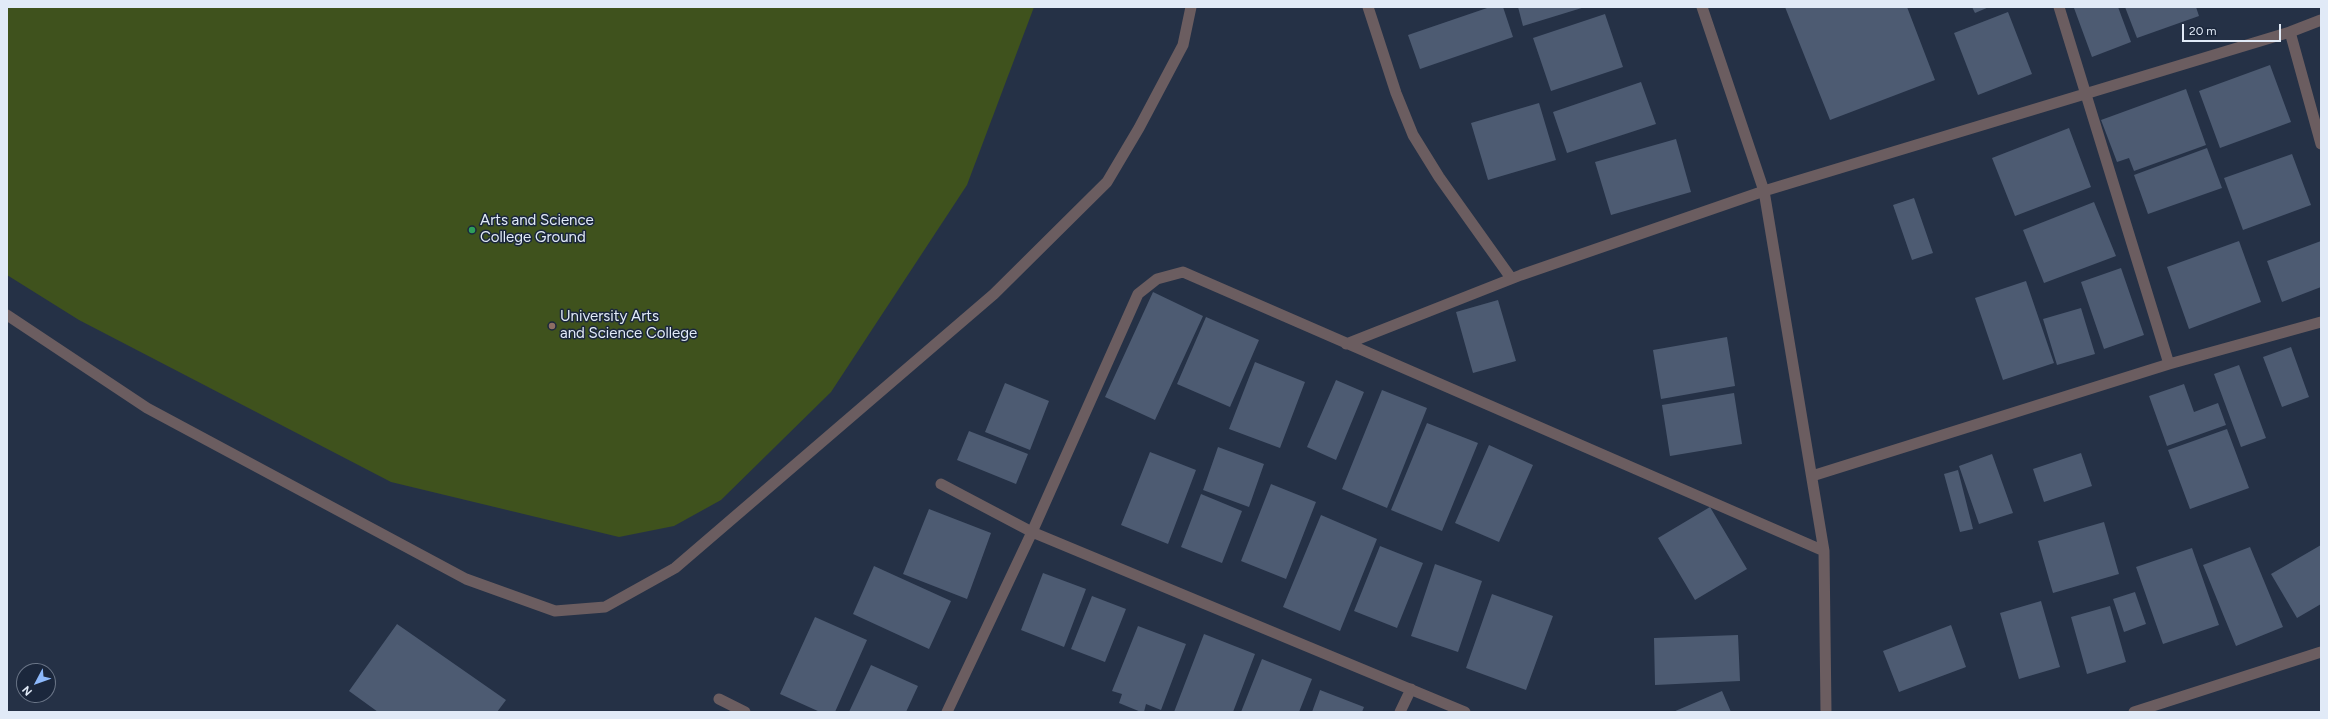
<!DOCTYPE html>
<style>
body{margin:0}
#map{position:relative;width:2328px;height:719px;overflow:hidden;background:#253146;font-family:Figtree,sans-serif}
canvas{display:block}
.frame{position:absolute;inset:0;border:8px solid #e1eaf7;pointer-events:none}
.north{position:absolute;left:16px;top:663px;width:40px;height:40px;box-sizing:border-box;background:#1b273c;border:1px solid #6a7587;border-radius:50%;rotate:229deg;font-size:11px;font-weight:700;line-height:16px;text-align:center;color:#e1eaf7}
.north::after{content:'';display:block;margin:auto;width:14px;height:18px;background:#8db9fc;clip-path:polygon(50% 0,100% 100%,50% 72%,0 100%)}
.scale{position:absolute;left:2182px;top:24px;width:99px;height:18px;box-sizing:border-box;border:2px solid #e1eaf7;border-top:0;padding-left:5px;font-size:12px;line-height:14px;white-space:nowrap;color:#e1eaf7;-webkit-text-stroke:3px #1b273c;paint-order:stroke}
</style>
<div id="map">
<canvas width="2328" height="719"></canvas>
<div class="frame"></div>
<div class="north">N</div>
<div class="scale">20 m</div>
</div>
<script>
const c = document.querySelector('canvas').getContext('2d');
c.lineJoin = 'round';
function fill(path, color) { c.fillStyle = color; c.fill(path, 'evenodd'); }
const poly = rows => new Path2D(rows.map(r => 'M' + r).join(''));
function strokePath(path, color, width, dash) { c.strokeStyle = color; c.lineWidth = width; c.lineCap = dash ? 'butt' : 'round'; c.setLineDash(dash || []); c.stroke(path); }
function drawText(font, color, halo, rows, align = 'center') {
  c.font = font + ' Figtree,sans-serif'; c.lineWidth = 3; c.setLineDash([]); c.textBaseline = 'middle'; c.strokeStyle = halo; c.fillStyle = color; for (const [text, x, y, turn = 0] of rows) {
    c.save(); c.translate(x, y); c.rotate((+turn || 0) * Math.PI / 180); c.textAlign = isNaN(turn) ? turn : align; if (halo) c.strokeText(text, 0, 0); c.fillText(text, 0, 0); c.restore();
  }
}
fill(poly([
 [7,7,1034,7,967,185,831,392,721,500,674,526,619,537,391,482,79,320,7,275]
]), '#3f521d');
fill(poly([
 [1490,7,1503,7,1513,37,1420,69,1408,35],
 [1518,7,1585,7,1523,26],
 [1785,7,1907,7,1935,80,1830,120],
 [1972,7,1989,7,1975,13],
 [2078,7,2118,7,2131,42,2092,57,2074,8],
 [2125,7,2196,7,2199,16,2137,38],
 [2008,12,2032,74,1978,95,1954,33],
 [1605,14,1623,67,1551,91,1533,38],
 [2270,65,2291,122,2220,148,2199,91],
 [1641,82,1656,124,1567,153,1553,112],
 [2186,89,2206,145,2134,171,2129,158,2117,162,2101,120],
 [1539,103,1556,160,1488,180,1471,123],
 [2069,128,2091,187,2015,216,1992,158],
 [1676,139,1691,192,1611,215,1595,162],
 [2207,148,2222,188,2148,214,2134,175],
 [2292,154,2311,205,2243,230,2224,178],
 [1914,198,1933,253,1912,260,1893,205],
 [2094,202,2116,256,2044,283,2023,230],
 [2239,241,2261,302,2189,329,2167,267],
 [2321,241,2321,287,2282,302,2267,261],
 [2121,268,2144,335,2104,349,2081,282],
 [2026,281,2054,363,2003,380,1975,298],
 [1153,292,1203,316,1155,420,1105,397],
 [1498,300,1516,361,1473,373,1456,312],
 [2081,308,2095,354,2057,365,2043,319],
 [1206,317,1259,340,1230,407,1177,384],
 [1727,337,1735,386,1661,399,1653,350],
 [2291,347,2309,397,2282,407,2263,357],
 [1255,362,1305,382,1280,448,1229,429],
 [2239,365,2266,438,2241,447,2214,374],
 [1336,380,1364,392,1336,460,1307,447],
 [1005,383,1049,401,1030,450,985,432],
 [2184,384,2194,412,2218,403,2226,425,2167,446,2149,396],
 [1382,390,1427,408,1387,508,1342,489],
 [1734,393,1742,444,1670,456,1662,405],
 [1427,423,1478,443,1442,531,1391,510],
 [2227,429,2249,488,2190,509,2168,450],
 [969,431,1028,454,1016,484,957,460],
 [1489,445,1533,465,1499,542,1455,523],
 [1218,447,1264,464,1249,507,1203,490],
 [1150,452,1196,470,1168,544,1121,525],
 [2081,453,2092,486,2044,502,2033,469],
 [1992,454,2013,513,1979,524,1959,466],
 [1958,470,1973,529,1960,532,1944,474],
 [1271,484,1316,502,1286,579,1241,561],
 [1201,494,1242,511,1222,563,1181,547],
 [1710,507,1747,569,1695,600,1658,538],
 [929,509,991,533,967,599,903,574],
 [1321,515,1377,539,1340,631,1283,607],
 [2104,522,2119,574,2053,593,2038,541],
 [2321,545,2321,604,2297,618,2271,574],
 [1380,546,1423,563,1397,628,1354,611],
 [2250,547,2283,627,2236,646,2203,565],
 [2192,548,2219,625,2163,644,2136,567],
 [1435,564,1482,581,1458,652,1411,636],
 [874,566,951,601,929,649,853,614],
 [1043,573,1086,589,1064,647,1021,630],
 [2135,592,2146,624,2124,632,2113,599],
 [1492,594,1553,616,1526,690,1466,668],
 [1092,596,1126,609,1105,662,1071,649],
 [2041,601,2060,667,2019,679,2000,613],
 [2110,606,2126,662,2087,674,2071,617],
 [815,617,867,640,835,712,820,712,780,694],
 [397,624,506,700,497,712,378,712,349,691],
 [1951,625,1966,667,1899,692,1883,651],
 [1138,626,1186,644,1161,710,1146,704,1144,712,1141,712,1119,703,1122,694,1112,691],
 [1204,634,1255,654,1233,712,1174,712],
 [1738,635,1740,681,1655,685,1654,638],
 [1262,659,1312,679,1299,712,1241,712],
 [871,665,918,686,906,712,849,712],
 [1320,690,1364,707,1362,712,1312,712],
 [1722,691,1731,712,1673,712]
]), '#4d5b72');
strokePath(poly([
 [7,315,147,408,466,579,555,611,605,607,675,568,994,294,1107,182,1139,128,1183,45,1191,7]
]), '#6b5d60', 11);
strokePath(poly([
 [1368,7,1396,93,1413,135,1439,177,1511,278],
 [1702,7,1764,191,1824,551,1826,712],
 [2059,7,2169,364],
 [2290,32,2321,144],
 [1346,344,1521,275,1764,191,2290,32,2321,20],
 [1812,476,2169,364,2321,322],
 [941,484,1032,532,1465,712],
 [719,699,745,712],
 [947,712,1032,532,1138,294,1157,279,1183,272,1824,551],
 [1400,712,1411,689],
 [2134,712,2321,652]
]), '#6b5d60', 11);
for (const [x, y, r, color] of [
 [472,230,4,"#2e9e5b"],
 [552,326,4,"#8d6e63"]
]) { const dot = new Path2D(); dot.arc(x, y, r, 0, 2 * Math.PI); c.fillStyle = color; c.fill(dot); strokePath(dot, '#1b273c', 1.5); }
drawText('15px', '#e1eaf7', '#1b273c', [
 ["Arts and Science",480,221],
 ["College Ground",480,238],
 ["University Arts",560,317],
 ["and Science College",560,334]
], 'left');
</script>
